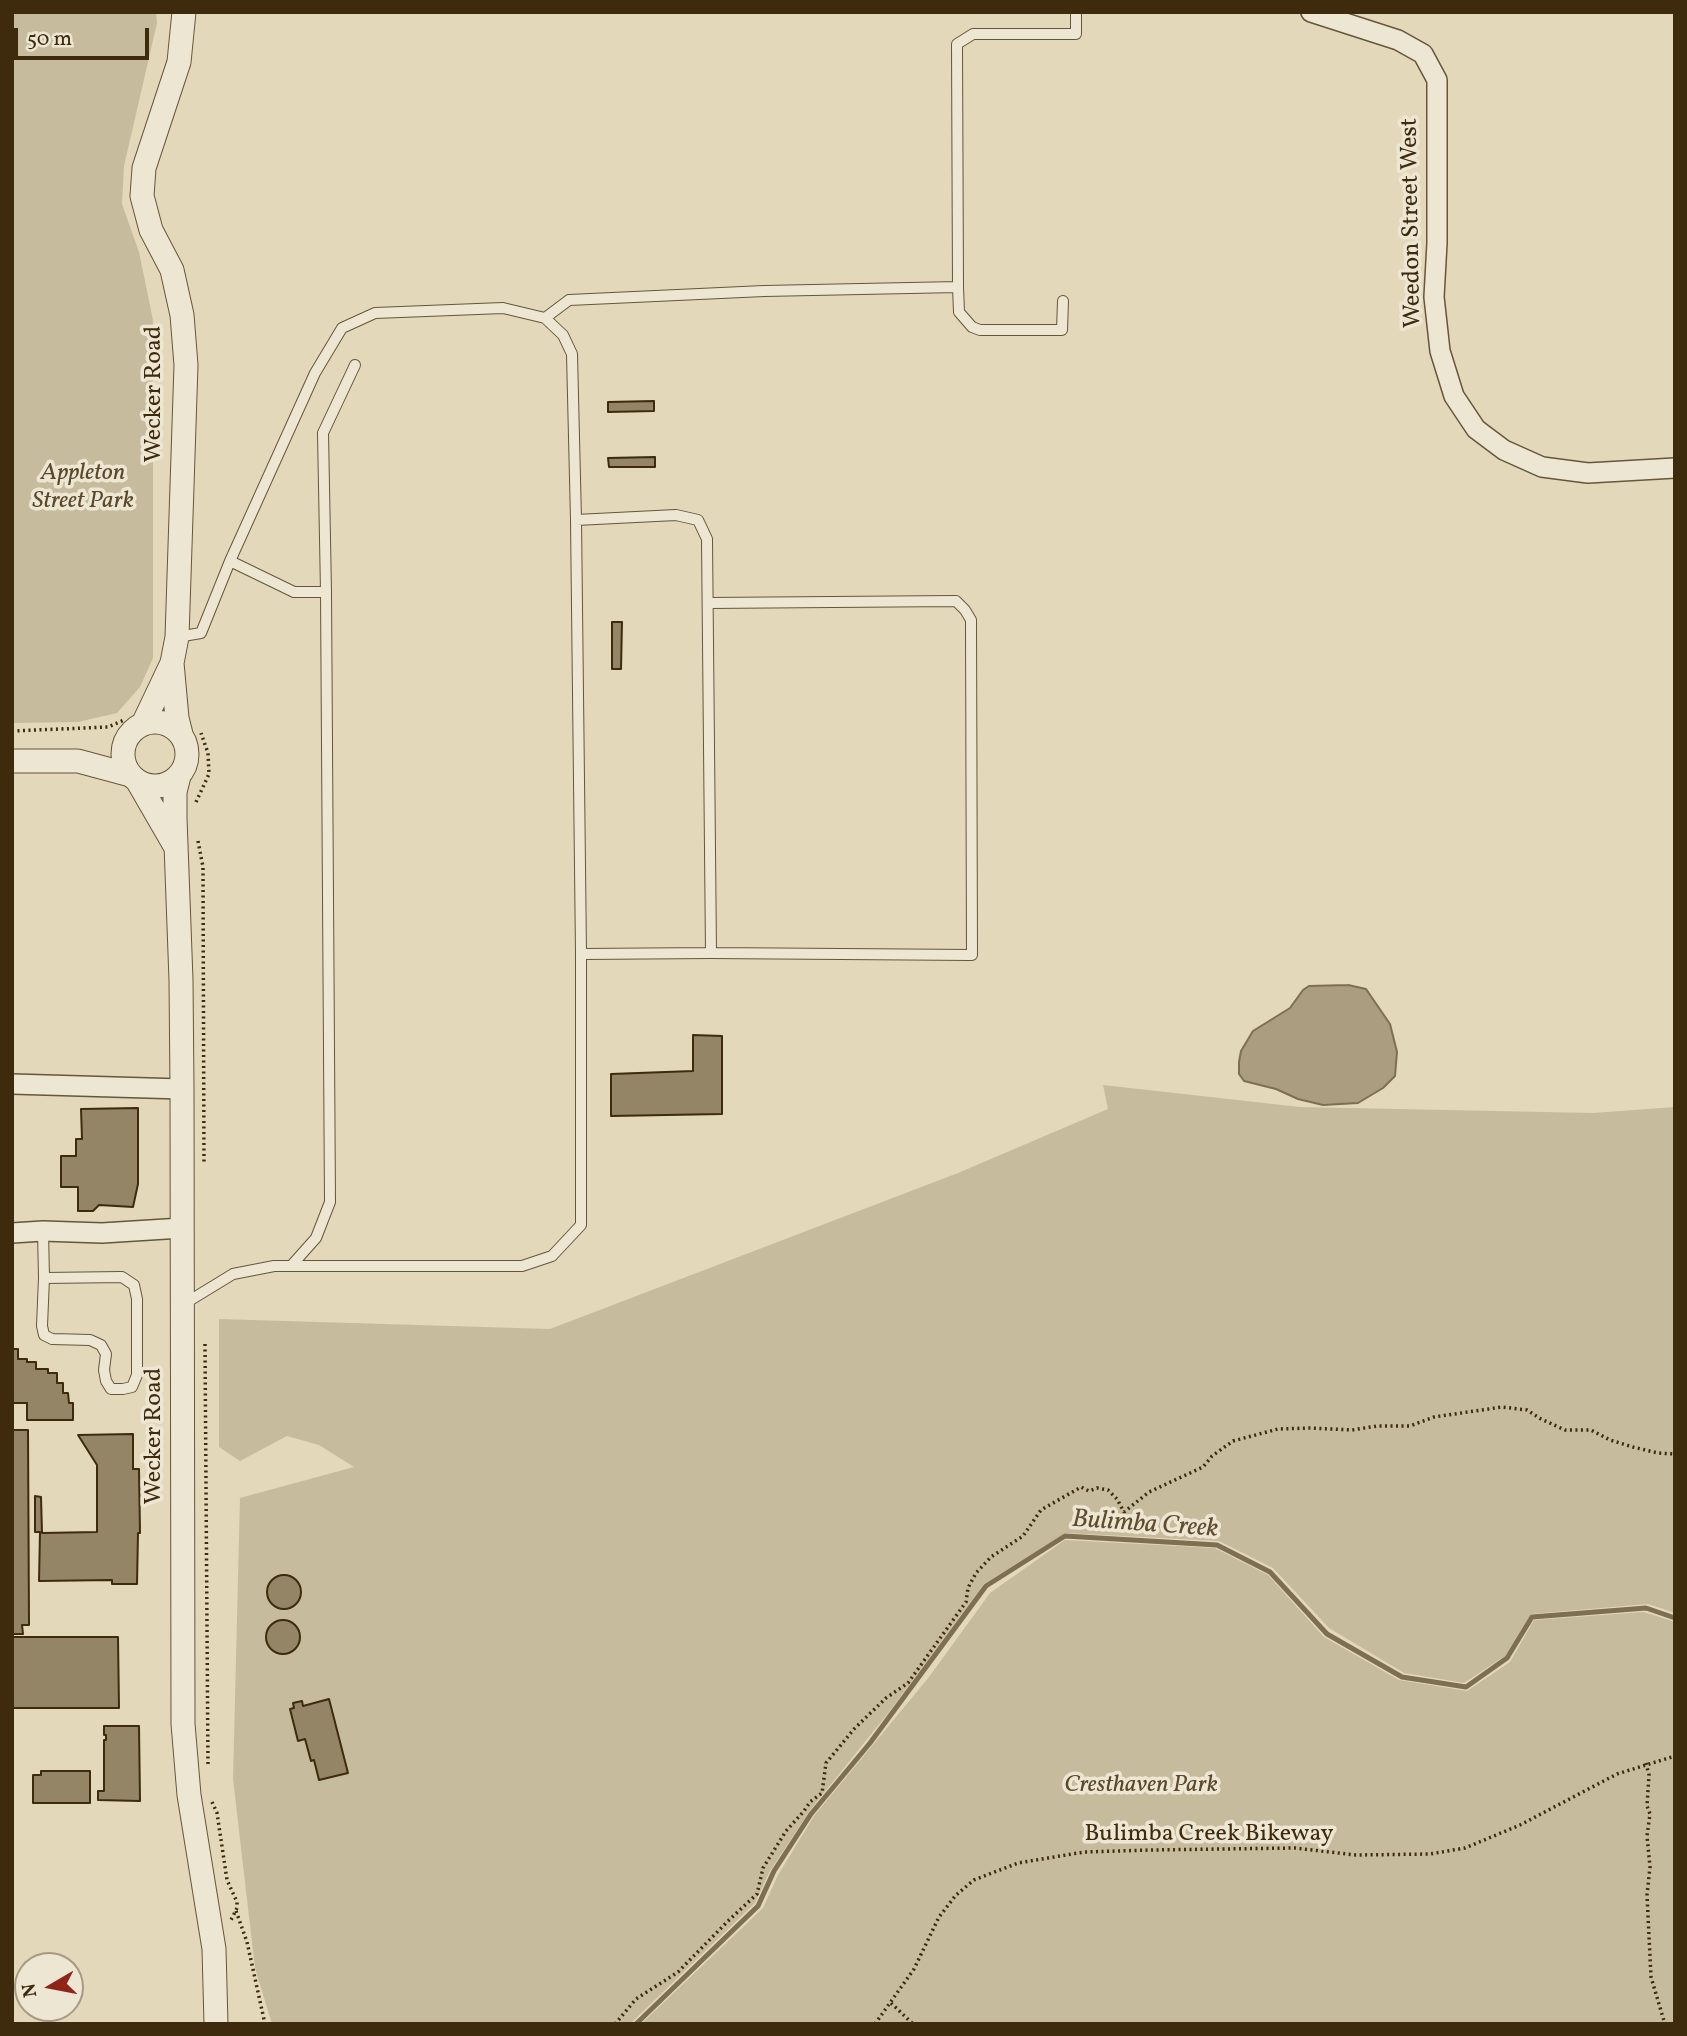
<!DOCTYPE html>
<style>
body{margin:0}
#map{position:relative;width:1687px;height:2036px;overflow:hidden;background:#e3d8ba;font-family:Vollkorn,serif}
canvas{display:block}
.frame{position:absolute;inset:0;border:14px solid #3e2b0e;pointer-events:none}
.north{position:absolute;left:14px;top:1952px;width:70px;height:70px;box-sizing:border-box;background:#ede6d2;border:2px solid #a79b84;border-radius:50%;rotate:260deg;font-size:19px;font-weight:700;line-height:28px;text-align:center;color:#3e2b0e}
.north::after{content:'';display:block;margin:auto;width:24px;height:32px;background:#8f2418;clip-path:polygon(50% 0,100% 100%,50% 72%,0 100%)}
.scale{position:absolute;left:14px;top:28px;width:135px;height:32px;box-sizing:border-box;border:4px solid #3e2b0e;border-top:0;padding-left:9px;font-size:21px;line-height:24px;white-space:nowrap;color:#3e2b0e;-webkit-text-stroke:5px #ede6d2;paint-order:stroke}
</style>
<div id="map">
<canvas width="1687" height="2036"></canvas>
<div class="frame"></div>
<div class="north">N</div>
<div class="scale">50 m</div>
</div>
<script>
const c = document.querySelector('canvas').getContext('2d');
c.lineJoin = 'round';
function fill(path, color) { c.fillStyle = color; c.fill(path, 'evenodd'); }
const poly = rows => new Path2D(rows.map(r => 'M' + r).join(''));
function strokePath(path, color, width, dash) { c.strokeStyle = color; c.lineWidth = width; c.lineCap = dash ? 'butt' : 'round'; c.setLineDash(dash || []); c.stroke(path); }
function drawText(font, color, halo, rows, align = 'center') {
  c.font = font + ' Vollkorn,serif'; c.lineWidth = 7; c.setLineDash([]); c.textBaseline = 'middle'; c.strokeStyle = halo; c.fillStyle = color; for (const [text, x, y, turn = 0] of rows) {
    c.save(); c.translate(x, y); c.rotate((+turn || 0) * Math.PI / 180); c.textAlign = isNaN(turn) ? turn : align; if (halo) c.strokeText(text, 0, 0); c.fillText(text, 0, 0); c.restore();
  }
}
fill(poly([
 [12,12,156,12,157,23,124,166,122,204,139,252,153,320,153,658,140,687,117,713,78,722,12,723],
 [1103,1085,1300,1107,1593,1113,1675,1107,1675,1613,1648,1604,1531,1614,1505,1656,1464,1683,1404,1673,1329,1628,1273,1568,1219,1541,1066,1533,984,1584,889,1712,811,1809,770,1871,755,1903,630,2024,272,2024,255,1968,233,1779,240,1498,354,1467,319,1445,287,1436,240,1461,219,1447,219,1319,550,1329,958,1173,1108,1109],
 [1065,1540,1215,1548,1268,1575,1324,1637,1399,1680,1467,1691,1510,1662,1534,1620,1644,1612,1675,1622,1675,2024,641,2024,763,1908,778,1875,814,1816,929,1677,990,1593]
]), '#c7bb9d');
const water = poly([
 [1348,985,1366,989,1390,1024,1397,1052,1395,1076,1383,1088,1358,1103,1323,1105,1298,1099,1276,1089,1244,1081,1239,1074,1239,1062,1241,1051,1253,1031,1290,1008,1303,990,1309,986,1348,985]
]);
fill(water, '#ab9d80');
strokePath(water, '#7f6f52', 2);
strokePath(poly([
 [636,2024,758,1906,774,1871,811,1814,870,1743,986,1586,1065,1536,1217,1545,1270,1572,1327,1634,1402,1677,1466,1687,1507,1658,1532,1617,1646,1608,1675,1618]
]), '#7f6f52', 5);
const building = poly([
 [654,401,654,411,608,412,608,402,654,401],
 [655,457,655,467,609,467,608,458,655,457],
 [612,622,622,622,621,669,612,669,612,622],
 [693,1035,722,1036,722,1114,611,1116,611,1074,693,1071,693,1035],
 [138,1108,138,1184,133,1207,99,1205,93,1211,78,1211,78,1187,61,1187,61,1156,76,1156,76,1139,82,1139,81,1109,138,1108],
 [12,1349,18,1349,18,1359,27,1359,27,1362,36,1362,36,1369,48,1369,48,1373,57,1373,57,1383,63,1383,63,1393,68,1393,69,1403,73,1403,73,1420,27,1420,27,1403,12,1403,12,1349],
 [12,1430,28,1430,29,1625,22,1625,23,1634,13,1634,13,1637,12,1430],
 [133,1434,133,1469,139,1469,140,1533,138,1533,137,1584,112,1584,112,1580,39,1581,40,1532,35,1532,35,1496,41,1497,42,1533,97,1532,97,1465,78,1435,133,1434],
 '267 1592a17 17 0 1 1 34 0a17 17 0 1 1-34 0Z',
 '266 1637a17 17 0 1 1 34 0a17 17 0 1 1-34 0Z',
 [12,1637,118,1637,119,1708,12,1708,12,1637],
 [329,1699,348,1773,319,1780,314,1760,311,1761,305,1739,298,1741,290,1709,294,1708,293,1703,302,1701,303,1706,329,1699],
 [104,1726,139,1726,140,1801,98,1800,98,1791,104,1791,104,1740,106,1740,106,1735,104,1735,104,1726],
 [41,1771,90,1771,90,1803,33,1803,33,1775,41,1775,41,1771]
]);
fill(building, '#948567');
strokePath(building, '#3e2b0e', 2);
const service = poly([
 [958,287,959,312,972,327,980,330,1062,330,1063,301],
 [545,318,569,300,764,291,958,287,957,44,973,34,1076,34,1076,12],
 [576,520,676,515,698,520,707,539,711,953],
 [230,561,294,592,326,592,330,1202,316,1238,291,1266],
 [326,592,323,433,355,365],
 [177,637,201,633,230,561,315,373,342,328,375,313,503,308,545,318,563,335,572,354,576,520,581,954,581,1225,552,1256,522,1266,274,1266,233,1274,184,1304],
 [581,954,711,953,972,955,971,620,965,610,956,601,708,603],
 [43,1231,44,1278,42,1326,44,1335,52,1339,90,1340,101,1345,106,1354,104,1370,106,1381,111,1389,123,1389,132,1387,137,1375,137,1299,134,1285,122,1277,44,1278]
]);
const minor = poly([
 [1311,12,1398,40,1423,54,1437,80,1437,243,1434,297,1440,351,1454,396,1476,429,1504,450,1542,467,1588,473,1675,468],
 [12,1084,182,1089],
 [12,1233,43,1231,102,1233,182,1228]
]);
const tertiary = poly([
 [172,663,177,718,181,734],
 '123 754a32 32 0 1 1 64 0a32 32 0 1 1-64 0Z',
 [143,724,172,663,177,637,186,365,182,315,172,270,151,230,142,196,144,168,179,62,184,12],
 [12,761,78,761,130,775],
 [179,776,175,792,175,818,181,980,182,1089,183,1724,189,1795,214,1949,216,2024],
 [138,782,175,846]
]);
strokePath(service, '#675639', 12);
strokePath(minor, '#675639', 22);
strokePath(tertiary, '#675639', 25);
strokePath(poly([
 [12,731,108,727,124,720],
 [196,802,209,774,208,753,201,733],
 [198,841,203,867,204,1165],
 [205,1344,208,1767],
 [1646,1763,1649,1775,1647,1806,1650,1814,1647,1836,1650,1867,1647,1895,1651,1977,1664,2021,1663,2024],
 [212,1802,217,1813,227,1880,237,1902,237,1908,230,1922],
 [236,1911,247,1942,265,2024],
 [891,2003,913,2024],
 [615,2024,636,1999,678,1972,728,1921,757,1894,763,1868,786,1831,804,1811,810,1802,822,1793,826,1763,854,1729,886,1698,908,1683,966,1602,968,1588,976,1573,991,1557,1023,1536,1041,1510,1081,1487,1089,1491,1097,1488,1108,1490,1117,1499,1124,1512,1149,1492,1203,1467,1212,1456,1233,1441,1278,1429,1310,1428,1352,1430,1377,1426,1410,1426,1434,1417,1502,1407,1527,1410,1541,1419,1565,1430,1591,1430,1610,1440,1633,1447,1658,1453,1675,1454],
 [875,2024,914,1969,939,1917,956,1895,974,1880,1018,1863,1084,1852,1150,1850,1295,1848,1356,1855,1430,1854,1465,1848,1520,1825,1617,1774,1675,1756]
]), '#3e2b0e', 3.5, [2, 3.5]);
strokePath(service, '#ede6d2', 10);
strokePath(minor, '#ede6d2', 19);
strokePath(tertiary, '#ede6d2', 23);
drawText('24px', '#3e2b0e', '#ede6d2', [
 ["Weedon Street West",1413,223,-91],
 ["Wecker Road",156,394,-90],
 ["Wecker Road",156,1436,-90],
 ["Bulimba Creek Bikeway",1209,1836]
]);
drawText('italic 24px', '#59482b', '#ede6d2', [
 ["Appleton",83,475],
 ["Street Park",83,503],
 ["Cresthaven Park",1141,1787]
]);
drawText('italic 26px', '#5f4d30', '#ede6d2', [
 ["Bulimba Creek",1145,1526,4]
]);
</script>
